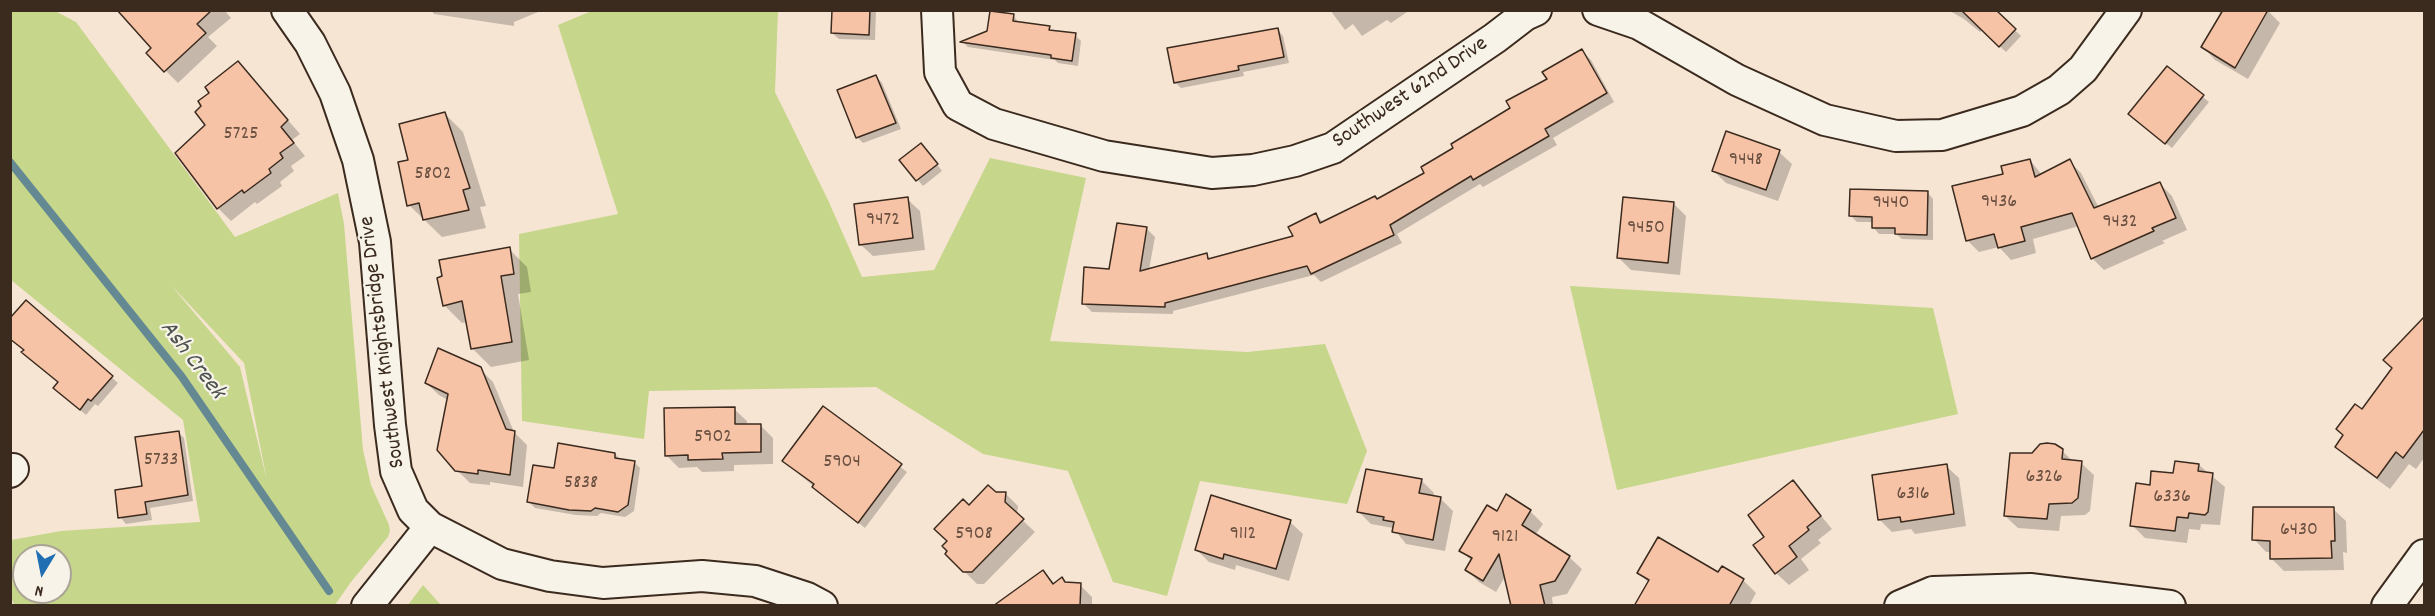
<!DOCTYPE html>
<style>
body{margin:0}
#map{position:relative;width:2435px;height:616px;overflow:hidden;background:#f7e5d4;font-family:Dekko,sans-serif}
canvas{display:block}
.frame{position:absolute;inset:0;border:12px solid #3b2a1e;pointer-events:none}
.north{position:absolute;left:12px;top:544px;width:60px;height:60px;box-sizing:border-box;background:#f7f3e8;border:2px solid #aca397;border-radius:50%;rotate:190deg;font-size:16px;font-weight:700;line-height:24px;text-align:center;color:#3b2a1e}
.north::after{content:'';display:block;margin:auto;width:21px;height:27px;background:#1f6fb2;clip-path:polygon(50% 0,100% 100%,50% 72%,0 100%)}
</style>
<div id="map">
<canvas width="2435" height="616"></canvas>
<div class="frame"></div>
<div class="north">N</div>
</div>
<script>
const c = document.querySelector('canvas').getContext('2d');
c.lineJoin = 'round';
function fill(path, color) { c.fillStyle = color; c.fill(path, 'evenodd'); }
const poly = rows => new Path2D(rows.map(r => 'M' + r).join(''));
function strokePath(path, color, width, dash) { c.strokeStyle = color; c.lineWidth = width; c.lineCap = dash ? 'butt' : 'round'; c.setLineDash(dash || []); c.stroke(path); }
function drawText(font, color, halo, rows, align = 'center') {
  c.font = font + ' Dekko,sans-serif'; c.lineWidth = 4.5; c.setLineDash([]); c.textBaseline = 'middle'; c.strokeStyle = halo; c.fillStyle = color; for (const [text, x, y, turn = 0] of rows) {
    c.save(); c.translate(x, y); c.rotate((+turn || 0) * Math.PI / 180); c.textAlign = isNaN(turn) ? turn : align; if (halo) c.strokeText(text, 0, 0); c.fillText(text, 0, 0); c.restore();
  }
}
fill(poly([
 [594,10,778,11,775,92,828,200,862,277,934,270,990,158,1086,178,1050,341,1247,352,1325,344,1367,451,1347,504,1200,481,1167,596,1113,582,1068,471,983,454,876,387,649,391,644,439,522,421,519,234,618,214,558,25],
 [10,11,55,11,76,22,235,237,338,193,344,224,363,450,371,485,389,525,390,531,388,537,351,582,335,605,14,605,11,597,11,540,61,531,200,522,183,420,11,280],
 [170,284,244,363,267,481,240,367],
 [24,556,60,556,60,592,24,592],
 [1570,286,1933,308,1958,414,1617,490],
 [423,585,441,605,408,605]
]), '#c6d68a');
fill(poly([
 [119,10,224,10,231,18,208,37,217,46,178,83,148,53,154,48],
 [431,10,543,10,514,22,514,26,434,14],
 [833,10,876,10,875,40,839,39,832,33],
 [1330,10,1410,10,1391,23,1387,20,1362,36,1353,24,1345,30],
 [1948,10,2000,10,1998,14,2021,36,2006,52,1982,30,1980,32,1964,19],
 [2215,10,2267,10,2280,23,2248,79,2215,60,2203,47,2222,14],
 [1013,15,1019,23,1075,35,1081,41,1078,66,1058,63,1055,60,968,47,963,42,988,32],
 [1277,29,1283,36,1289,63,1243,72,1244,76,1181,88,1175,82],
 [1582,51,1591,60,1614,102,1553,138,1557,145,1483,187,1480,184,1397,234,1402,243,1321,282,1314,275,1173,311,1173,314,1092,312,1084,304,1147,229,1155,237,1149,270,1206,255,1211,259,1295,237,1316,215,1324,223,1378,201,1426,173,1455,149,1549,80],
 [238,63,300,134,292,140,305,156,291,166,294,171,280,182,282,186,257,204,255,202,231,221,218,208,177,153,207,125,211,93],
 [2167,68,2209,102,2172,148,2136,120],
 [876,76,882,83,901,129,863,143,857,137],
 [445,114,463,132,486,206,480,207,486,228,442,237,409,205,410,161],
 [927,151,942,171,923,186,901,160],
 [1779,152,1792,164,1778,201,1726,183,1714,171],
 [2030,160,2042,175,2069,161,2081,173,2099,208,2160,184,2172,196,2187,230,2162,241,2165,243,2104,270,2092,258,2079,226,2033,239,2036,253,2011,260,1999,247,1979,252,1967,240,2004,175],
 [1927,192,1933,199,1933,240,1902,239,1896,234,1879,234,1873,227,1873,222,1857,222,1851,216],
 [907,199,920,211,925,250,873,256,860,244],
 [1674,204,1686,216,1680,275,1631,270,1618,257],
 [509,249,527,267,531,292,518,294,529,360,491,367,473,349,467,322,462,323,444,305],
 [26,302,118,383,98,406,95,404,86,415,61,394,59,382],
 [2424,319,2424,430,2422,433,2424,436,2424,458,2416,469,2409,464,2390,489,2349,459,2337,447,2394,369,2385,360],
 [480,369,493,382,514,432,527,445,523,487,490,482,490,485,470,483,457,470,448,400,439,395,426,383],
 [823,408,907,472,865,528,790,467],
 [734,409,747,421,747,425,760,425,773,438,773,464,734,465,734,471,702,472,697,467,679,468,666,455],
 [178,432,184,438,193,501,150,508,152,520,126,524,120,517,144,487],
 [2062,451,2074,462,2081,463,2094,475,2090,511,2085,515,2061,516,2059,531,2018,528,2005,516,2033,454],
 [615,454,621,460,634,462,640,468,634,511,625,517,601,513,597,516,576,515,535,508,529,502,555,470],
 [2199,465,2225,487,2220,525,2201,524,2200,530,2189,529,2187,543,2145,538,2132,525,2151,486],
 [1946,466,1959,478,1966,526,1915,534,1911,529,1892,532,1880,520],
 [1421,480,1434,493,1433,497,1440,498,1453,511,1445,551,1406,544,1393,528,1371,524,1359,512],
 [1793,482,1832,529,1818,540,1821,543,1801,559,1809,570,1789,585,1776,573,1766,537],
 [1005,493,1018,506,1017,515,1035,532,984,584,977,584,947,554,969,507,995,494],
 [1507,496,1530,511,1543,524,1535,535,1569,557,1582,569,1567,594,1552,597,1553,606,1513,606,1506,575,1496,592,1479,582,1467,570,1472,561,1461,551,1497,513],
 [2333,509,2346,521,2347,553,2343,552,2344,570,2284,571,2271,558,2271,552,2266,552,2254,539],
 [1290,522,1303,534,1289,581,1236,565,1235,570,1209,562,1197,550],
 [1722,568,1744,581,1756,593,1749,606,1718,606,1649,583,1639,573,1719,575],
 [1043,572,1055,584,1080,585,1092,597,1092,606,1021,606]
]), '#0003');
strokePath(poly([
 [10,162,182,377,329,591]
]), '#648993', 8);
const building = poly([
 [117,10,212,10,197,24,206,33,164,72,146,53,151,48,117,10],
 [832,10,870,10,869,35,831,33,832,10],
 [1961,10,1996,10,2016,29,1999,47,1961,10],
 [2223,10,2268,10,2235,68,2201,47,2223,10],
 [990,11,1014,14,1013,21,1050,26,1049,30,1076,33,1072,61,1051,58,1051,55,960,42,987,31,990,11],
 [1278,28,1284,57,1238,66,1239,70,1174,83,1167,48,1278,28],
 [1582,49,1607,93,1545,129,1549,136,1473,180,1471,176,1390,225,1394,235,1311,274,1307,266,1165,303,1165,307,1082,304,1084,267,1109,269,1117,223,1147,227,1140,271,1207,253,1208,259,1293,236,1288,227,1316,213,1320,223,1375,196,1377,199,1424,173,1421,167,1453,148,1451,144,1510,108,1506,101,1547,79,1542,72,1582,49],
 [238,61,288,120,281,127,294,143,280,153,283,158,269,169,271,173,244,193,242,190,217,209,175,153,205,125,195,112,201,106,198,101,209,93,205,87,238,61],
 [2167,66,2204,95,2165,144,2128,114,2167,66],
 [876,75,896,123,856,138,837,90,876,75],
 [445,112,470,188,463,190,469,210,423,220,419,203,407,206,398,162,408,160,399,124,445,112],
 [1726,131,1780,150,1766,190,1712,171,1726,131],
 [921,143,938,164,916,181,899,160,921,143],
 [2030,159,2035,177,2070,159,2094,208,2160,182,2176,218,2152,228,2154,231,2091,259,2072,213,2021,227,2025,241,1998,248,1994,234,1966,241,1952,186,2003,174,2001,166,2030,159],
 [1850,189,1928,191,1927,235,1895,234,1895,228,1872,228,1872,217,1849,216,1850,189],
 [908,197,913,238,859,245,854,204,908,197],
 [1623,197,1674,202,1668,263,1617,258,1623,197],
 [510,247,514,274,501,276,512,342,471,349,462,301,443,306,437,278,442,276,439,260,510,247],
 [26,300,113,376,91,401,88,399,80,410,53,388,58,382,21,352,24,350,10,339,10,318,26,300],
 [2424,317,2424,430,2403,458,2396,452,2377,478,2335,447,2343,435,2336,429,2355,404,2362,409,2392,368,2383,360,2424,317],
 [438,348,481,367,506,429,515,431,510,475,478,470,478,474,455,471,437,450,448,394,425,383,438,348],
 [823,406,902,464,858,523,812,487,814,484,782,461,823,406],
 [735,407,735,424,761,424,761,452,722,453,723,459,688,460,688,455,665,456,664,408,735,407],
 [179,431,188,495,145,502,147,514,118,518,115,490,142,486,135,437,179,431],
 [558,443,615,453,615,458,635,461,628,505,618,512,595,508,591,511,569,510,527,502,533,465,554,468,558,443],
 [2047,443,2055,444,2063,449,2062,459,2082,461,2078,498,2072,503,2049,504,2047,519,2004,516,2010,453,2032,453,2040,444,2047,443],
 [2175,461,2199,464,2198,471,2213,473,2208,512,2205,515,2189,513,2188,518,2177,517,2175,531,2130,526,2136,483,2150,485,2151,471,2173,473,2175,461],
 [1947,464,1954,514,1901,522,1900,517,1878,520,1872,475,1947,464],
 [1366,469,1422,479,1419,493,1441,497,1433,540,1392,532,1394,522,1383,520,1384,517,1357,512,1366,469],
 [1793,480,1821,516,1807,527,1809,530,1789,546,1797,557,1775,574,1753,545,1764,537,1748,515,1793,480],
 [988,485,996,492,1006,492,1005,502,1024,519,972,572,963,572,945,554,947,551,942,546,947,541,934,529,963,499,969,505,988,485],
 [1506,494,1531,510,1522,525,1570,556,1555,581,1540,585,1545,606,1511,606,1499,554,1483,581,1465,570,1472,558,1459,551,1487,505,1497,511,1506,494],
 [1211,495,1291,520,1276,569,1224,554,1223,559,1195,550,1211,495],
 [2253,507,2334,507,2335,541,2331,541,2332,558,2270,559,2270,541,2252,540,2253,507],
 [1658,537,1718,572,1722,566,1744,579,1729,606,1634,606,1649,580,1637,573,1658,537],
 [1043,570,1053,584,1062,577,1065,582,1081,583,1080,606,993,606,1043,570]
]);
fill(building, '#f6c3a7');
strokePath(building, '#3b2a1e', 1.5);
const minor = poly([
 [287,10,310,43,335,93,358,160,375,242,390,425,396,471,413,510,430,527,502,564,550,576,603,583,702,576,755,581,807,598,822,606],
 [937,10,940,72,958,105,994,124,1104,156,1212,173,1253,170,1295,161,1333,148,1495,38,1525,15,1536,10],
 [1598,10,1639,24,1737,80,1825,120,1896,136,1942,135,2022,111,2059,90,2083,69,2126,10],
 [10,472,13,469],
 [367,606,430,527],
 [1900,606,1933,592,2030,589,2170,606],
 [2387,606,2424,555]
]);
strokePath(minor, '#3b2a1e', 34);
strokePath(minor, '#f7f3e8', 30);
drawText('20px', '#6a5040', null, [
 ["5725",241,135],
 ["9448",1746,161],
 ["5802",433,175],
 ["9436",1999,203],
 ["9440",1891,204],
 ["9472",883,221],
 ["9432",2120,223],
 ["9450",1646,229],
 ["5902",713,438],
 ["5733",161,461],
 ["5904",842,463],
 ["6326",2044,478],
 ["5838",581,484],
 ["6316",1913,495],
 ["6336",2172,498],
 ["6430",2299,531],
 ["5908",974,535],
 ["9112",1243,535],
 ["9121",1505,538]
]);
drawText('22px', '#3b2a1e', '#f7f3e8', [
 ["Southwest 62nd Drive",1411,94,-34],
 ["Southwest Knightsbridge Drive",384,342,-97]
]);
drawText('italic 24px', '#4c524f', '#f7f3e8', [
 ["Ash Creek",191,361,53]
]);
</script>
